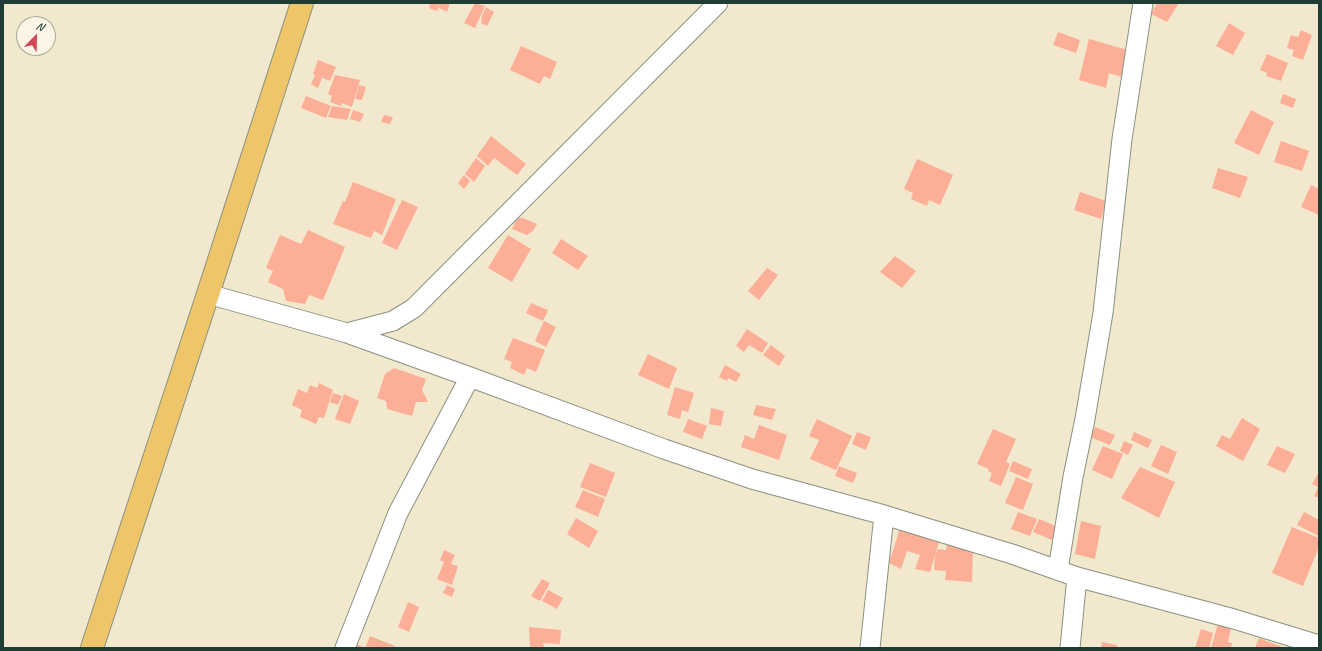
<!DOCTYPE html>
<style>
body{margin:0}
#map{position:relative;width:1322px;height:651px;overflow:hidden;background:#f1e8cd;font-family:Caveat,sans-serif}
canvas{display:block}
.frame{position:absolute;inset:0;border:4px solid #1f3d34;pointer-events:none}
.north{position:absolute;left:16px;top:16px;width:40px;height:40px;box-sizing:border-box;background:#fcf5e5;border:1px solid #a4ab9e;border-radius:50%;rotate:23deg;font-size:11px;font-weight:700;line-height:16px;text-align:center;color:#1f3d34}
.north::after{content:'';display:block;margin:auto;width:14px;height:18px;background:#d1495b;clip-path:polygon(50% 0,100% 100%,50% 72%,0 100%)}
</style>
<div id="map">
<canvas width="1322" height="651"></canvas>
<div class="frame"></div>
<div class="north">N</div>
</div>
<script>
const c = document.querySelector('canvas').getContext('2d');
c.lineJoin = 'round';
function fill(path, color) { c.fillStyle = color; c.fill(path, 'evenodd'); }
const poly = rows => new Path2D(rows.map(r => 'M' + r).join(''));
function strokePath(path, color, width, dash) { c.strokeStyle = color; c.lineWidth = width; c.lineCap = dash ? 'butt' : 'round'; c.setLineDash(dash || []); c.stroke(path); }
fill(poly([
 [430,3,441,3,437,11,429,8],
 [441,3,450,3,447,12,439,8],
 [475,3,485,6,475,28,464,23],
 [1157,3,1179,3,1167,22,1151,14],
 [486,7,494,12,487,26,481,23,482,19,481,18],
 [1229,23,1245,33,1233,55,1216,46],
 [1301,30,1312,35,1303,60,1292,56,1294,50,1287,48,1291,35,1298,37],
 [1058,32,1080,40,1076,53,1053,45],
 [1089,39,1131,51,1125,78,1109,73,1106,88,1079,80],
 [521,46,557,62,550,79,544,76,540,84,510,70],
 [1267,54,1288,63,1281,81,1266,76,1267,73,1260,70],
 [318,60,336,67,330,81,313,74],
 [315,75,322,78,318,88,311,84],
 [335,75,360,80,352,107,342,103,341,106,330,102,332,96,328,94],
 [359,85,366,87,362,100,355,99],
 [1283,94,1296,99,1293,108,1280,103],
 [306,96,331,106,326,118,301,108],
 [332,106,351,109,347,120,328,117],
 [353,110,364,114,360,122,350,119],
 [1251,110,1274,122,1259,155,1234,143],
 [384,115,393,117,390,124,381,122],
 [491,136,526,164,517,175,494,158,488,166,477,156],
 [1281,141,1309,151,1302,171,1274,162],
 [476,158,485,166,474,182,465,174],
 [917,159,953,175,940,205,929,200,927,206,911,199,913,193,904,189],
 [1218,168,1248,177,1240,198,1212,188],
 [464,175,470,181,464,189,458,183],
 [353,182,396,199,382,235,374,231,371,238,333,224,343,201,345,202],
 [1311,185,1319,189,1319,215,1301,207],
 [1080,192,1106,201,1101,219,1074,210],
 [402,200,418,207,397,250,382,243],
 [517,218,523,218,537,224,533,231,527,235,512,229],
 [308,230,345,247,323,300,309,295,305,304,286,301,283,289,268,282,273,271,266,268,280,235,301,244],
 [508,235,531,249,512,282,488,268],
 [561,239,588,256,578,270,552,253],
 [895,256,916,271,902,288,880,272],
 [767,268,778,275,759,300,748,291],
 [531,303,548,310,543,321,526,313],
 [544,321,556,327,546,347,535,341],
 [747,329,768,343,762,353,749,345,744,352,736,346],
 [513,338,545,350,536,372,527,368,524,375,510,368,512,362,504,359],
 [771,345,785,356,779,366,763,355],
 [648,354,677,368,669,389,638,375],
 [725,365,741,374,736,382,728,378,727,381,719,377],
 [394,368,426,379,422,390,428,402,416,402,412,416,387,409,386,401,377,398,385,374],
 [319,383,333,390,324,418,319,417,316,424,300,417,302,410,292,405,298,389,307,393,310,385,317,388],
 [675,387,694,393,688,412,682,410,680,419,667,415],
 [333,393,342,396,338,405,330,402],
 [344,394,359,401,350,424,335,419],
 [756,405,776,409,772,420,753,415],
 [711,408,724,411,721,426,709,424],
 [1242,418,1260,429,1243,461,1216,446,1222,435,1230,439],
 [688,419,707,426,702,439,683,432],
 [817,419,852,436,836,470,810,459,819,440,809,436],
 [759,425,787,435,779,460,741,447,745,435,754,439],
 [1095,427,1115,435,1110,445,1090,437],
 [993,429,1016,439,1006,462,1010,464,1001,486,989,481,992,473,988,471,989,469,977,464],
 [857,432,871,437,866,450,852,444],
 [1134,432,1152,440,1148,448,1131,440],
 [1124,441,1133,445,1128,455,1120,451],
 [1161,445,1177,452,1168,474,1151,466],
 [1103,446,1123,454,1112,479,1092,470],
 [1277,446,1295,454,1285,473,1267,465],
 [1013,461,1032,469,1028,479,1009,471],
 [590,463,615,473,606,497,580,487],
 [839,466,857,473,853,483,835,476],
 [1140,467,1175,482,1159,518,1121,498],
 [1318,474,1319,474,1319,498,1314,496,1318,487,1312,484],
 [1016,477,1033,484,1023,510,1005,503],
 [583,490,605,499,598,517,575,507],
 [1018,512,1037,519,1030,536,1011,529],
 [1304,512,1319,520,1319,536,1297,525],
 [576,518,598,531,589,548,567,534],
 [1039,519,1058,527,1052,540,1033,532],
 [1081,521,1101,526,1095,559,1075,554],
 [901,525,940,539,930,572,915,569,920,555,907,551,901,569,889,563],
 [1292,527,1319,538,1319,547,1303,586,1272,573],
 [947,544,973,547,972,582,945,580,946,571,934,570,935,556,938,549,946,550],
 [444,550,455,555,451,564,458,566,452,585,437,579,444,562,440,560],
 [542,579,550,583,540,601,531,596],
 [447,585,455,589,452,597,443,593],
 [548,590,563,598,557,609,542,601],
 [408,602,419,607,409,632,398,627],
 [1218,624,1231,628,1228,642,1232,643,1231,648,1211,648],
 [529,627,561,630,560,644,543,643,544,648,530,648],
 [1201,629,1213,633,1209,648,1195,648],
 [370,636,395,646,394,648,355,648,357,644,365,648],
 [1259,638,1285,648,1255,648],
 [1102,642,1117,645,1117,648,1101,648]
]), '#fcae96');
const street = poly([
 [208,294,347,333,470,377,664,449,752,479,884,515,1012,554,1077,577,1234,619,1319,645],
 [347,333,393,321,414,308,718,3],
 [1058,570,1073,477,1085,419,1103,313,1122,139,1143,3],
 [345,648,398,513,470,377],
 [870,648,884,515],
 [1070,648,1077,577]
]);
const highway = poly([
 [92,648,208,294,302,3]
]);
strokePath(street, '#889280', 21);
strokePath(highway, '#889280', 24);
strokePath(street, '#fff', 19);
strokePath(highway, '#eec569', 22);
</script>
